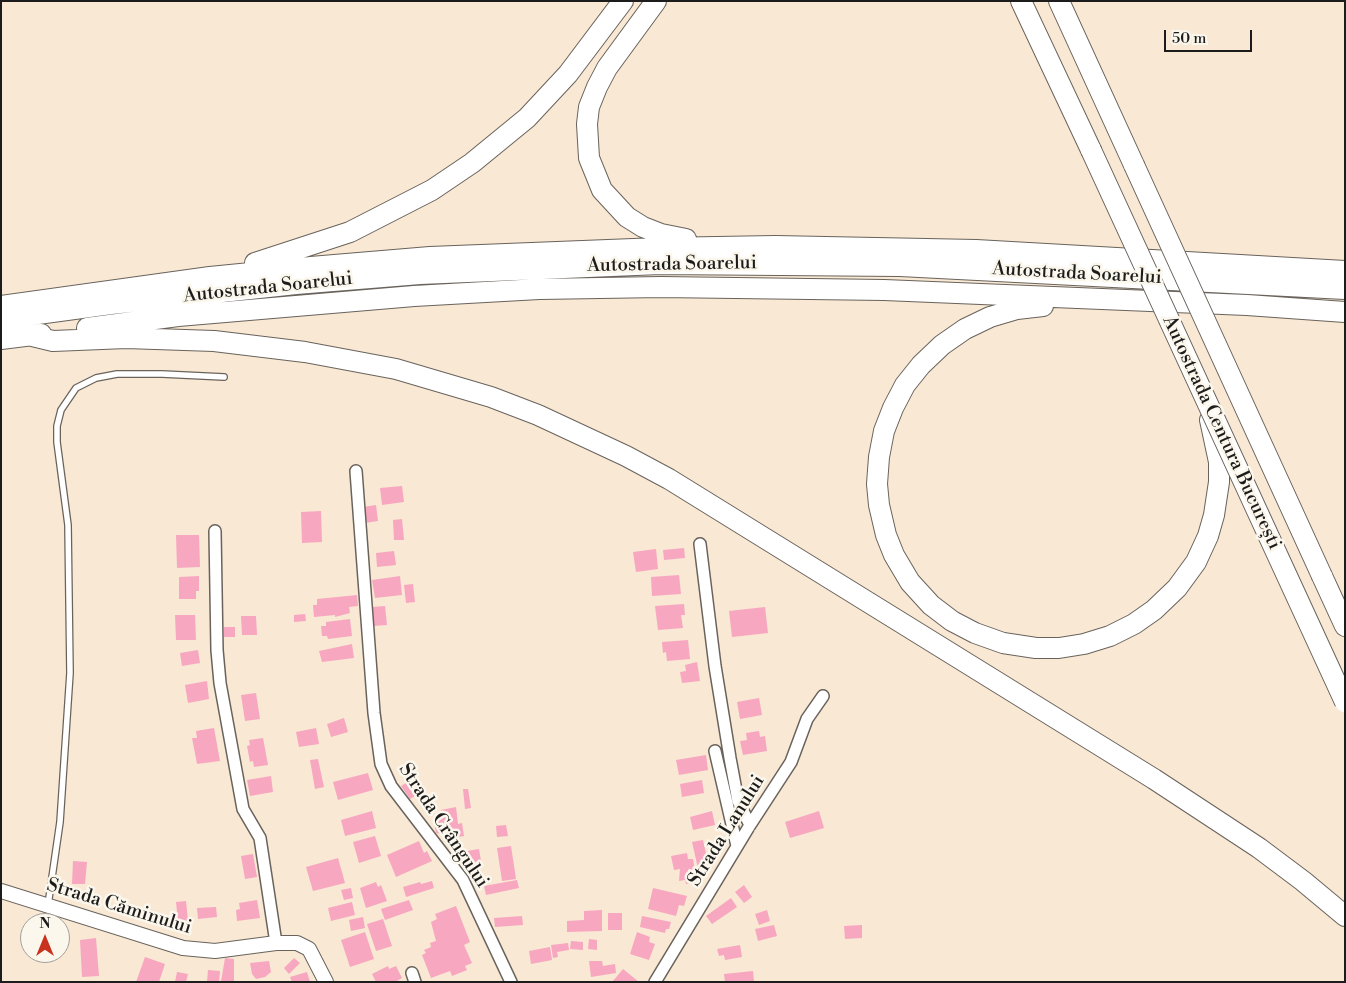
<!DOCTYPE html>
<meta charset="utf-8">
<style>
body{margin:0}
#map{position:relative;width:1346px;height:983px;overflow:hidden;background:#f8e8d4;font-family:"Libre Bodoni",serif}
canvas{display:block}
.frame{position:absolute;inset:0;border:2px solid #1c1c1c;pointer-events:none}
.north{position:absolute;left:20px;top:913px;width:50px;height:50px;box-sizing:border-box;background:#fbf7ec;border:1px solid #a29f99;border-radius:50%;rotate:0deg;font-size:14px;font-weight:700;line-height:20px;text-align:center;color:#1c1c1c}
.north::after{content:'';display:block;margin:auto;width:18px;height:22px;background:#c8321e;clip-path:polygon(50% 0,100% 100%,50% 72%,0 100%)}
.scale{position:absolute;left:1164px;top:30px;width:88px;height:22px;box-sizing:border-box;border:2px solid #1c1c1c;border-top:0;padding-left:6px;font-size:15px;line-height:18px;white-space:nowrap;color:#1c1c1c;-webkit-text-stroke:4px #fbf7ec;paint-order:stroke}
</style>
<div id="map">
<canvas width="1346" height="983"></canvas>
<div class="frame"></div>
<div class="north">N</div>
<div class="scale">50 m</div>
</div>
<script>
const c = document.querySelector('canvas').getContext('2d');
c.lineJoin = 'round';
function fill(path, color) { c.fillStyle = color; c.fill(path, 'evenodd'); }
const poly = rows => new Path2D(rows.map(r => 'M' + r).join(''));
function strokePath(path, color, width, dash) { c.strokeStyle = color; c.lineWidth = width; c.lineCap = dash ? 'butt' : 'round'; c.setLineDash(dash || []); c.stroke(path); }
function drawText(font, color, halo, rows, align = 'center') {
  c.font = font + ' "Libre Bodoni",serif'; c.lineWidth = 5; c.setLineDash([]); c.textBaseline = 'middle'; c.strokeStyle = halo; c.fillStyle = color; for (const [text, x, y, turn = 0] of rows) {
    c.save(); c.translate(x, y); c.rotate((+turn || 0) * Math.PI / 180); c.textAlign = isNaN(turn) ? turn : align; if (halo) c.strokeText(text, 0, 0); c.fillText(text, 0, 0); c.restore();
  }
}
fill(poly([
 [402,486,404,502,382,505,380,488],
 [376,505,378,521,365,523,363,507],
 [321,511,322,542,302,543,301,512],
 [402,519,404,540,394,540,393,520],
 [176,535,199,535,200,567,177,568],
 [684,548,685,558,664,560,663,550],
 [656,549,658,569,636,572,633,552],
 [394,551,396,565,377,567,376,553],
 [679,575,681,594,652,596,651,577],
 [199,576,199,591,196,591,196,599,179,599,179,577],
 [400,576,402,595,375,598,372,580],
 [413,584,415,602,406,603,404,585],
 [357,595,358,606,349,607,350,613,335,617,335,615,314,617,313,605,317,605,317,599],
 [684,604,685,615,681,615,683,628,658,630,655,606],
 [385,606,387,625,373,626,372,607],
 [765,607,768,633,732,637,729,611],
 [305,614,306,621,294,622,294,615],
 [175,615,195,615,196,640,176,640],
 [241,616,256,616,257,635,242,635],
 [350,619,352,636,328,639,327,636,322,636,321,626,326,626,326,622],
 [224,627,235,627,235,637,224,637],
 [688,640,690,659,667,661,666,652,663,653,662,642],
 [352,644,354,658,322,662,319,651],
 [198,650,200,663,182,666,180,653],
 [697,662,700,681,682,683,680,672,686,671,685,665],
 [207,681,209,699,188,703,185,685],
 [256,693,260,719,245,721,241,695],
 [759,698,762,715,740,719,737,702],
 [344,718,348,732,331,737,327,724],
 [214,728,220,761,197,764,192,738,197,738,196,731],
 [316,728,319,744,299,747,296,732],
 [759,731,760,737,765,736,767,751,743,755,740,741,747,740,746,733],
 [263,738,268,765,254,767,253,761,250,762,247,746,250,745,249,740],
 [706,755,708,770,679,775,676,760],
 [318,759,324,787,315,789,310,760],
 [368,773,373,790,338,800,333,782],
 [271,776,273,792,250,796,247,780],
 [702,780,704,793,682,797,680,784],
 [406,783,415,796,410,799,401,786],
 [463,789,468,789,471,808,465,809],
 [456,807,458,824,462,823,464,836,447,839,447,835,436,833,433,817,442,816,441,810],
 [372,811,376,828,345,836,341,820],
 [712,811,715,825,693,830,690,817],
 [819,811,824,828,790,838,785,822],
 [506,825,508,836,497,837,496,826],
 [375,836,381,856,359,863,353,842],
 [703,840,709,867,704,876,700,877,692,842],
 [419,841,424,853,427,851,432,861,396,877,387,855],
 [511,846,516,879,502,881,497,848],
 [479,849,481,861,463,865,461,852],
 [687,853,688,859,693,859,697,882,686,884,685,880,679,881,680,869,674,870,671,856],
 [253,854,257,877,245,879,241,856],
 [338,858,345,883,313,891,306,867],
 [73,861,87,862,85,884,72,884],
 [517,880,519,888,486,895,484,886],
 [432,881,434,888,406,897,403,887,420,882,421,884],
 [376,882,378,887,381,885,387,901,366,908,360,888],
 [744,885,752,897,744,903,735,892],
 [351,888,353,898,344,900,341,890],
 [653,888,687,896,684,906,679,905,676,916,648,909],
 [731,898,737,907,712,924,706,916],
 [257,900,260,918,237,921,236,910,240,909,239,903],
 [409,900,413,910,385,920,381,909],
 [186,901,188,921,178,922,176,902],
 [352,902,355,915,331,921,328,908],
 [456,906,470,942,464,945,472,963,465,966,467,970,452,976,450,971,431,978,422,955,426,953,424,950,431,947,430,943,436,941,431,922,437,919,435,914],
 [216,907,217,917,198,919,197,908],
 [602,910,602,931,567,932,567,921,584,920,584,911],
 [767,910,770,921,759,925,755,914],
 [608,913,622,913,622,930,608,930],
 [522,916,523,925,495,927,494,918],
 [642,916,671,922,669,929,666,929,665,933,640,927],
 [363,917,365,928,351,931,349,920],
 [383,919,392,946,376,951,367,924],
 [774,925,777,936,758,941,755,929],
 [862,925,862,938,845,939,844,926],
 [365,932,374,959,350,967,341,940],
 [637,932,650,937,649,942,655,944,649,960,630,954],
 [96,938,99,976,82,977,80,940],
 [589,939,597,940,597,950,588,949],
 [571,941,583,942,583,950,570,949],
 [568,943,569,950,557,952,558,957,553,958,551,945],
 [740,945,742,957,725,960,724,955,719,956,717,949],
 [550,947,552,960,531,964,529,951],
 [145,957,165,964,159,982,136,982],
 [225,958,234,959,234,982,221,982],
 [294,958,300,963,289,974,284,968],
 [269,961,271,972,265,977,256,979,252,974,250,963],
 [589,961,602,961,603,966,615,964,616,973,591,977],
 [388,966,389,969,396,966,402,978,395,982,376,982,372,974],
 [623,969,639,982,613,981],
 [208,970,220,971,219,982,207,982],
 [753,971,754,982,725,982,724,974],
 [177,972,188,974,186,982,175,982],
 [307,972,310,982,292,982,290,977]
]), '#f8a7c0');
const service = poly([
 [48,905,60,822,70,673,68,525,57,442,57,426,61,410,76,388,96,378,117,374,162,374,224,377]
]);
const minor = poly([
 [356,471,374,713,381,764,391,786,463,880,511,982],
 [215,531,217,650,220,683,243,809,260,838,276,943],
 [700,544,715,666,730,758,738,801,750,825],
 [715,751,737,846],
 [412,973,415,982],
 [655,982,750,825,791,762,807,719,823,696]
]);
const tertiary = poly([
 [1,891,183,948,215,951,276,943,297,943,309,949,326,982]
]);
const motorway = poly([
 [656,1,607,68,597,87,589,107,587,124,589,158,602,190,627,217,643,227,661,234,686,239],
 [1021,1,1091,150],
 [1059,1,1134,165],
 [255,263,350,232,432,190,472,163,527,118,568,74,623,1],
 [1,306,210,277,311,267,430,257,659,248,775,246,976,250,1345,271],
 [1043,306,1017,309,990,317,965,329,942,345,921,365,905,385,893,408,884,431,879,457,877,484,879,505,886,535,894,555,910,582,931,605,952,621,975,633,1003,643,1036,648,1059,648,1084,644,1110,636,1134,624,1154,610,1177,588,1196,562,1208,536,1214,515,1219,482,1219,462,1210,420],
 [1,319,111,304,296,284,420,274,660,264,900,266,1345,289],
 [87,328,178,316,414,296,539,289,661,287,884,290,1247,305,1345,312],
 [28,335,53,341,126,338,214,341,305,352,396,369,491,397,538,415,626,456,669,479,1154,779,1259,848,1303,881,1345,916],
 [1,339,41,334],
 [1322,576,1345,626]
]);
strokePath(service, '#69635c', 8);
strokePath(minor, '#69635c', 14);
strokePath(tertiary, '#69635c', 16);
strokePath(motorway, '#69635c', 22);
strokePath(service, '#fff', 5.5);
strokePath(minor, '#fff', 11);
strokePath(tertiary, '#fff', 14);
strokePath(motorway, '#fff', 20);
const motorwayBridge = poly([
 [1091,150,1345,702],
 [1134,165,1322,576]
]);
strokePath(motorwayBridge, '#69635c', 22, []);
strokePath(motorwayBridge, '#fff', 20);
drawText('19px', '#1c1c1c', '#fbf7ec', [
 ["Autostrada Soarelui",672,265,-1],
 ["Autostrada Soarelui",1077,274,3],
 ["Autostrada Soarelui",268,288,-6],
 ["Autostrada Centura București",1221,433,65],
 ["Strada Crângului",443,826,56],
 ["Strada Lanului",727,831,-58],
 ["Strada Căminului",119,907,17]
]);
</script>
